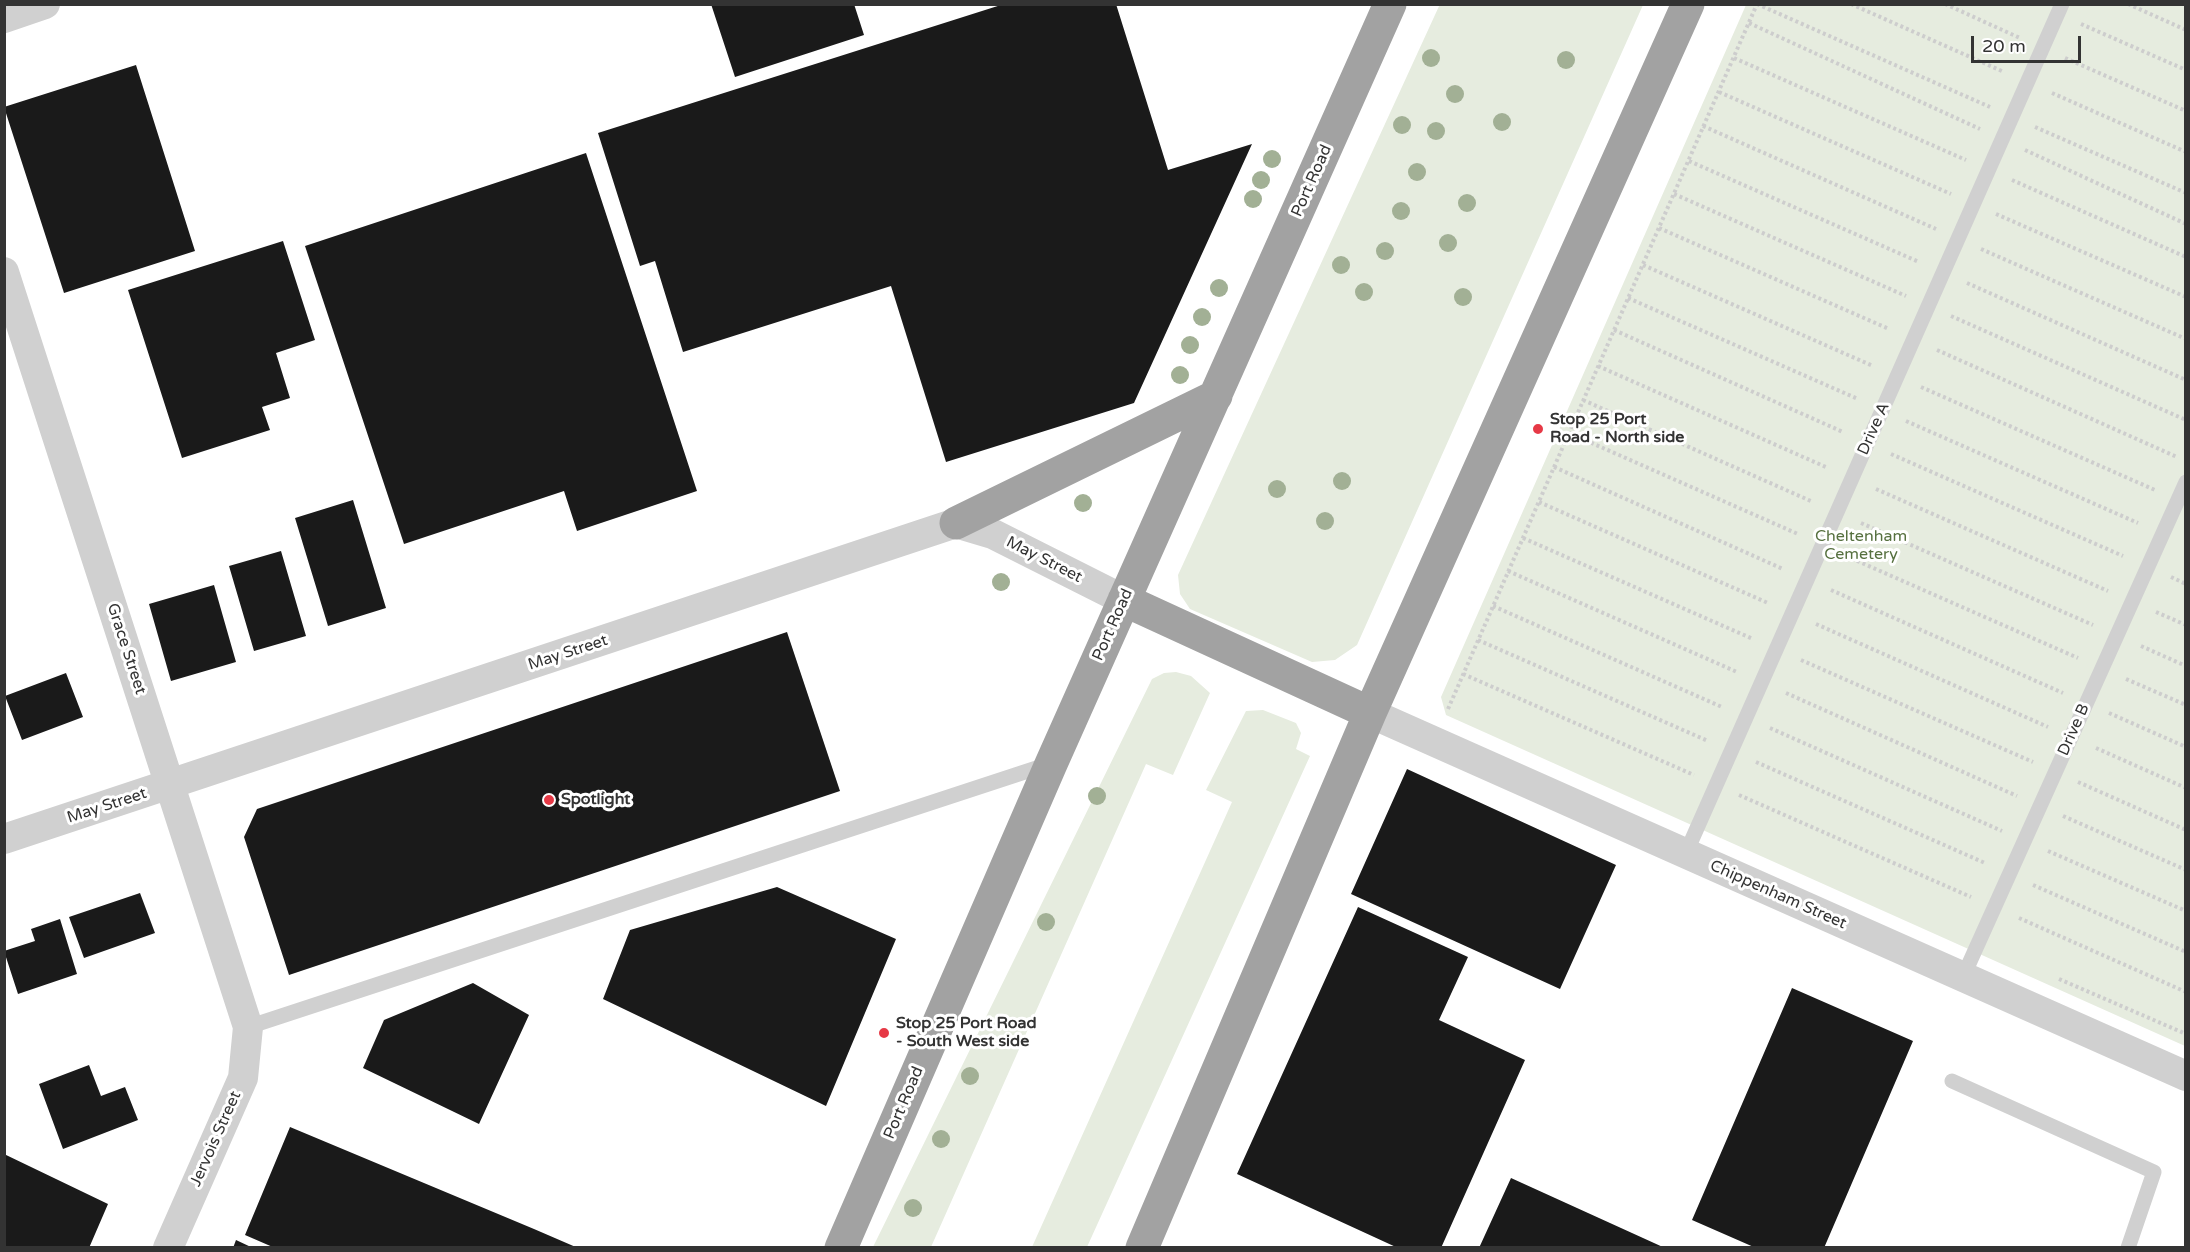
<!DOCTYPE html>
<style>
body{margin:0}
#map{position:relative;width:2190px;height:1252px;overflow:hidden;background:#fff;font-family:"Varela Round",sans-serif}
canvas{display:block}
.frame{position:absolute;inset:0;border:6px solid #333;pointer-events:none}
.scale{position:absolute;left:1971px;top:36px;width:110px;height:27px;box-sizing:border-box;border:3px solid #333;border-top:0;padding-left:8px;font-size:18px;line-height:21px;white-space:nowrap;color:#333;-webkit-text-stroke:4px #fff;paint-order:stroke}
</style>
<div id="map">
<canvas width="2190" height="1252"></canvas>
<div class="frame"></div>
<div class="scale">20 m</div>
</div>
<script>
const c = document.querySelector('canvas').getContext('2d');
c.lineJoin = 'round';
function fill(path, color) { c.fillStyle = color; c.fill(path, 'evenodd'); }
const poly = rows => new Path2D(rows.map(r => 'M' + r).join(''));
function strokePath(path, color, width, dash) { c.strokeStyle = color; c.lineWidth = width; c.lineCap = dash ? 'butt' : 'round'; c.setLineDash(dash || []); c.stroke(path); }
function drawText(font, color, halo, rows, align = 'center') {
  c.font = font + ' "Varela Round",sans-serif'; c.lineWidth = 6; c.setLineDash([]); c.textBaseline = 'middle'; c.strokeStyle = halo; c.fillStyle = color; for (const [text, x, y, turn = 0] of rows) {
    c.save(); c.translate(x, y); c.rotate((+turn || 0) * Math.PI / 180); c.textAlign = isNaN(turn) ? turn : align; if (halo) c.strokeText(text, 0, 0); c.fillText(text, 0, 0); c.restore();
  }
}
fill(poly([
 [1440,4,1643,5,1357,645,1335,660,1312,662,1190,609,1180,594,1178,575],
 [1746,5,2185,5,2185,1046,1446,715,1441,697],
 [1176,672,1191,676,1210,693,1173,775,1146,764,931,1247,873,1247,1152,679,1164,673],
 [1263,710,1296,723,1301,733,1296,749,1310,756,1087,1247,1032,1247,1232,802,1206,790,1246,711]
]), '#e6ecdf');
fill(poly([
 [711,4,854,4,864,35,735,77],
 [1004,4,1116,4,1168,170,1252,144,1134,403,946,462,891,286,683,352,655,261,640,266,598,133],
 [136,65,195,251,64,293,4,107],
 [586,153,697,491,577,531,564,491,404,544,305,246],
 [283,241,315,340,276,353,290,398,262,407,270,430,182,458,128,290],
 [353,500,386,608,328,626,295,518],
 [281,551,306,636,254,651,229,566],
 [214,585,236,662,171,681,149,604],
 [787,632,840,791,289,975,244,837,257,809],
 [66,673,83,717,22,740,5,696],
 [1407,769,1616,865,1560,989,1351,894],
 [777,887,896,939,826,1106,603,999,630,930],
 [140,893,155,933,84,958,69,917],
 [1358,907,1468,957,1439,1020,1525,1060,1441,1248,1398,1248,1237,1174],
 [60,919,77,974,18,994,4,951,35,941,31,929],
 [473,983,529,1015,479,1124,363,1068,384,1020],
 [1792,988,1913,1041,1824,1248,1756,1248,1692,1220],
 [89,1065,101,1096,125,1087,138,1120,63,1149,39,1084],
 [290,1127,534,1229,578,1248,275,1248,245,1235],
 [4,1154,108,1204,89,1248,4,1248],
 [1511,1178,1665,1248,1479,1248],
 [236,1240,253,1248,233,1248]
]), '#1a1a1a');
strokePath(poly([
 [1757,4,1990,107],
 [1851,4,2004,72],
 [1945,4,2020,38],
 [2128,4,2186,30],
 [1749,23,1980,129],
 [2081,24,2186,70],
 [1734,58,1966,160],
 [2065,58,2186,111],
 [1719,92,1951,194],
 [2052,93,2186,152],
 [1703,126,1936,229],
 [2035,127,2186,193],
 [2025,150,2186,224],
 [1689,161,1919,262],
 [2012,180,2186,257],
 [1674,194,1906,296],
 [1996,214,2186,297],
 [1659,228,1889,329],
 [1981,249,2186,339],
 [1643,265,1873,366],
 [1967,283,2186,380],
 [1628,298,1858,399],
 [1951,316,2186,420],
 [1614,330,1843,432],
 [1937,350,2177,457],
 [1598,366,1828,468],
 [1921,387,2155,490],
 [1583,400,1813,502],
 [1906,421,2138,523],
 [1569,433,1798,534],
 [1891,454,2123,556],
 [1554,467,1783,569],
 [1876,489,2108,591],
 [1539,502,1768,603],
 [1861,523,2093,625],
 [1523,538,1753,639],
 [1846,556,2078,658],
 [1508,571,1737,672],
 [2171,577,2186,584],
 [1831,590,2063,693],
 [1493,606,1722,707],
 [2156,612,2186,625],
 [1816,624,2048,727],
 [1478,640,1708,741],
 [2141,646,2186,666],
 [1801,660,2033,762],
 [1463,674,1694,775],
 [2126,679,2186,705],
 [1786,693,2017,796],
 [1448,709,1757,4],
 [2109,713,2186,747],
 [1770,728,2002,831],
 [2096,748,2186,788],
 [1756,762,1985,863],
 [2078,782,2186,830],
 [1739,795,1971,897],
 [2063,816,2186,870],
 [2048,851,2186,911],
 [2033,885,2186,952],
 [2019,918,2186,992],
 [2059,979,2186,1034]
]), '#cdcdcd', 4, [3, 3]);
strokePath(poly([
 [1686,853,2062,4],
 [1963,977,2186,482],
 [248,1027,1049,764],
 [1952,1081,2154,1172,2128,1248]
]), '#d0d0d0', 15);
strokePath(poly([
 [4,18,45,4],
 [4,272,248,1027,243,1078,168,1248],
 [1370,713,2186,1076],
 [4,839,956,523,993,534,1124,600]
]), '#d0d0d0', 30);
strokePath(poly([
 [956,523,1216,396],
 [1124,600,1370,713],
 [841,1248,1051,764,1390,4],
 [1142,1248,1370,713,1688,4]
]), '#a2a2a2', 33);
c.fillStyle = '#a2b095';
for (const [x, y] of [
 [1431,58],
 [1566,60],
 [1455,94],
 [1502,122],
 [1402,125],
 [1436,131],
 [1272,159],
 [1417,172],
 [1261,180],
 [1253,199],
 [1467,203],
 [1401,211],
 [1448,243],
 [1385,251],
 [1341,265],
 [1219,288],
 [1364,292],
 [1463,297],
 [1202,317],
 [1190,345],
 [1180,375],
 [1342,481],
 [1277,489],
 [1083,503],
 [1325,521],
 [1001,582],
 [1097,796],
 [1046,922],
 [970,1076],
 [941,1139],
 [913,1208]
]) { c.beginPath(); c.arc(x, y, 9, 0, 2 * Math.PI); c.fill(); }
for (const [x, y, r, color] of [
 [1538,429,6,"#e63946"],
 [549,800,6,"#e63946"],
 [884,1033,6,"#e63946"]
]) { const dot = new Path2D(); dot.arc(x, y, r, 0, 2 * Math.PI); c.fillStyle = color; c.fill(dot); strokePath(dot, '#fff', 2); }
drawText('16px', '#333', '#fff', [
 ["Port Road",1312,181,-66],
 ["Drive A",1874,429,-66],
 ["May Street",1044,560,27],
 ["Port Road",1113,625,-66],
 ["Grace Street",126,649,72],
 ["May Street",568,653,-18],
 ["Drive B",2074,730,-66],
 ["May Street",107,806,-18],
 ["Chippenham Street",1778,895,24],
 ["Port Road",904,1103,-67],
 ["Jervois Street",216,1139,-66]
]);
drawText('bold 16px', '#333', '#fff', [
 ["Stop 25 Port",1550,420],
 ["Road - North side",1550,438],
 ["Spotlight",561,800],
 ["Stop 25 Port Road",896,1024],
 ["- South West side",896,1042]
], 'left');
drawText('16px', '#56703f', '#fff', [
 ["Cheltenham",1861,537],
 ["Cemetery",1861,555]
]);
</script>
